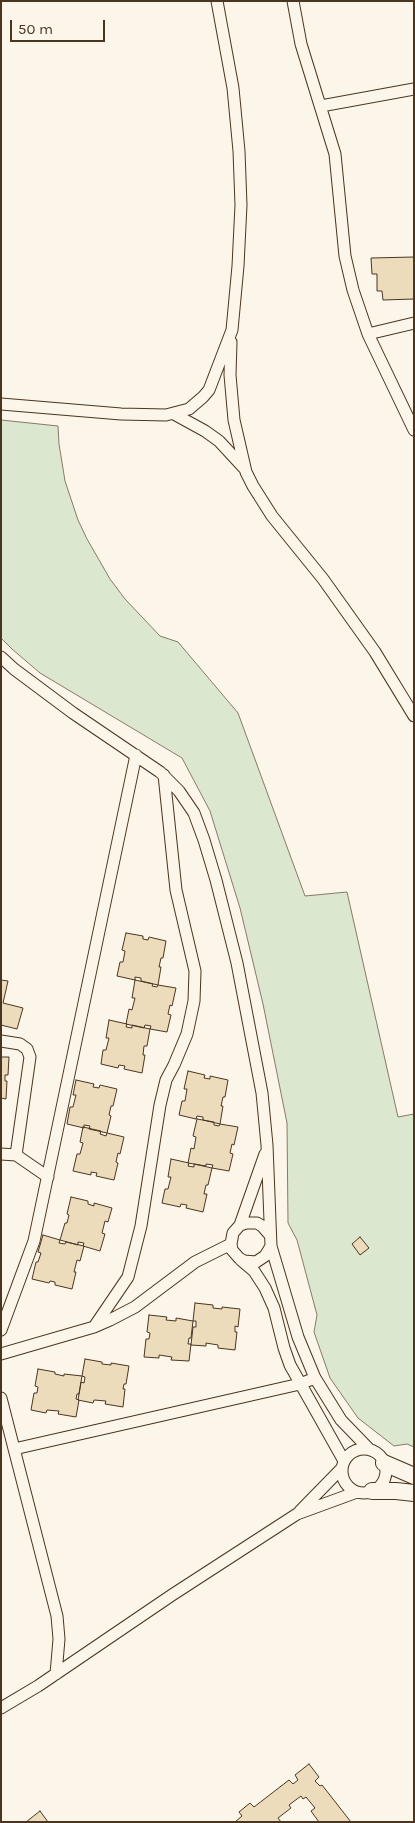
<!DOCTYPE html>
<style>
body{margin:0}
#map{position:relative;width:415px;height:1823px;overflow:hidden;background:#fbf6e9;font-family:Karla,sans-serif}
canvas{display:block}
.frame{position:absolute;inset:0;border:2px solid #4a3520;pointer-events:none}
.scale{position:absolute;left:10px;top:20px;width:95px;height:22px;box-sizing:border-box;border:2px solid #4a3520;border-top:0;padding-left:6px;font-size:15px;line-height:18px;white-space:nowrap;color:#4a3520;-webkit-text-stroke:4px #fbf6e9;paint-order:stroke}
</style>
<div id="map">
<canvas width="415" height="1823"></canvas>
<div class="frame"></div>
<div class="scale">50 m</div>
</div>
<script>
const c = document.querySelector('canvas').getContext('2d');
c.lineJoin = 'round';
function fill(path, color) { c.fillStyle = color; c.fill(path, 'evenodd'); }
const poly = rows => new Path2D(rows.map(r => 'M' + r).join(''));
function strokePath(path, color, width, dash) { c.strokeStyle = color; c.lineWidth = width; c.lineCap = dash ? 'butt' : 'round'; c.setLineDash(dash || []); c.stroke(path); }
const green = poly([
 [1,420,58,426,59,444,65,481,78,520,87,539,110,579,125,599,160,636,178,642,238,713,305,896,347,892,398,1117,414,1114,414,1447,407,1444,394,1446,358,1418,330,1378,314,1332,317,1315,297,1240,288,1223,287,1123,263,1004,240,908,210,811,182,758,40,673,12,649,1,638,1,420]
]);
fill(green, '#dce7d0');
strokePath(green, '#887966', 1);
const building = poly([
 [414,257,414,299,383,300,382,291,377,291,377,274,372,274,371,258,414,257],
 [126,933,143,936,143,939,148,940,149,937,166,941,163,958,161,958,159,967,161,967,158,985,141,981,141,978,135,977,135,980,117,976,120,962,123,962,125,951,122,950,126,933],
 [1,980,8,981,3,1003,23,1008,17,1029,1,1025,1,980],
 [135,980,153,984,152,986,157,987,158,985,176,988,172,1006,170,1005,168,1014,171,1015,167,1032,150,1029,151,1026,145,1025,144,1028,126,1024,129,1009,132,1010,135,998,132,998,135,980],
 [109,1020,127,1024,126,1027,132,1028,132,1025,150,1029,147,1046,144,1046,143,1055,145,1055,142,1073,124,1069,125,1066,119,1065,118,1068,101,1064,103,1050,106,1050,109,1038,106,1038,109,1020],
 [1,1057,9,1057,8,1075,5,1075,5,1081,7,1081,6,1099,1,1098,1,1057],
 [188,1071,205,1075,204,1078,210,1079,210,1076,228,1080,225,1097,223,1097,221,1106,223,1106,220,1124,203,1120,203,1117,197,1116,196,1119,179,1115,182,1101,185,1101,187,1089,184,1089,188,1071],
 [76,1080,94,1084,93,1087,99,1088,100,1085,117,1089,113,1106,111,1106,109,1115,111,1116,107,1133,89,1129,90,1126,84,1125,84,1128,67,1124,70,1107,73,1107,76,1095,73,1095,76,1080],
 [197,1119,214,1122,214,1125,219,1126,220,1124,238,1127,234,1145,232,1144,230,1153,233,1154,229,1171,212,1168,213,1165,206,1164,206,1166,188,1163,191,1148,194,1149,196,1137,193,1136,197,1119],
 [83,1127,101,1131,100,1134,106,1136,107,1133,124,1137,120,1154,118,1153,116,1162,118,1163,114,1180,96,1176,97,1173,91,1172,91,1175,73,1171,77,1154,80,1154,83,1143,80,1142,83,1127],
 [171,1159,189,1163,188,1166,194,1167,194,1164,212,1168,208,1185,206,1185,204,1194,207,1194,203,1212,186,1208,187,1205,181,1204,180,1207,162,1203,165,1189,168,1189,171,1177,168,1177,171,1159],
 [71,1197,88,1201,88,1204,94,1206,94,1203,112,1208,108,1222,105,1221,102,1233,105,1234,100,1251,83,1246,84,1243,78,1242,78,1245,60,1240,65,1223,67,1223,69,1215,67,1214,71,1197],
 [43,1235,60,1240,59,1243,65,1244,66,1242,84,1246,80,1261,77,1260,74,1272,76,1272,72,1289,55,1285,55,1282,50,1281,49,1283,32,1279,36,1262,38,1262,41,1253,38,1252,43,1235],
 [360,1237,369,1248,360,1255,352,1244,360,1237],
 [195,1303,213,1305,213,1308,222,1309,222,1307,240,1309,238,1327,235,1326,235,1332,237,1332,235,1350,218,1348,218,1345,206,1343,206,1346,191,1345,193,1327,196,1327,196,1321,193,1321,195,1303],
 [149,1315,167,1317,166,1320,176,1321,176,1318,193,1321,191,1338,189,1338,188,1344,191,1344,189,1361,171,1360,172,1357,159,1355,159,1358,144,1357,146,1339,149,1339,150,1333,147,1332,149,1315],
 [85,1359,102,1362,102,1364,111,1365,111,1363,129,1366,126,1384,124,1384,123,1389,125,1389,123,1407,105,1404,106,1401,94,1400,93,1403,78,1400,81,1382,84,1383,85,1377,82,1376,85,1359],
 [38,1369,55,1372,55,1374,64,1376,64,1374,82,1376,79,1394,77,1394,76,1399,79,1400,76,1417,58,1414,59,1411,47,1410,46,1413,31,1410,34,1393,37,1393,38,1387,35,1386,38,1369],
 [309,1764,319,1777,315,1781,320,1786,322,1785,351,1822,319,1822,311,1811,315,1808,306,1797,303,1799,301,1796,289,1805,291,1808,278,1818,281,1822,235,1822,242,1816,239,1812,250,1803,254,1807,289,1780,293,1784,298,1780,295,1775,309,1764],
 [40,1811,48,1822,26,1822,40,1811]
]);
fill(building, '#ecdcbc');
strokePath(building, '#4a3520', 1);
const street = poly([
 [293,1,301,44,335,154,345,256,353,290,368,334,414,430],
 [321,106,414,89],
 [368,334,414,323],
 [231,342,230,375,234,420,246,472,253,486,272,516,323,579,375,652,414,716],
 [1,404,121,414,166,415,189,409,203,397,209,390,232,330,238,266,241,205,239,151,233,88,217,1],
 [174,414,205,431,219,441,244,468],
 [1,657,14,669,73,713,160,772,179,791,194,813,204,840,216,880,237,963,262,1093,267,1145,271,1246,265,1256,256,1262,244,1261,239,1258,232,1250,231,1244,233,1233,240,1225,246,1223,257,1223,262,1226,269,1234],
 [1,1041,20,1044,27,1049,30,1057,16,1155],
 [1,1154,16,1155,48,1177],
 [240,1225,265,1154],
 [271,1246,298,1337,315,1378,341,1420,370,1450],
 [241,1260,254,1271,265,1288,274,1308,284,1348,290,1365,344,1461],
 [94,1327,128,1277,141,1226,160,1105,166,1080,174,1065,187,1034,194,1001,195,971,176,890,164,775],
 [1,1330,34,1241,136,755],
 [1,1354,94,1327,110,1320,135,1307,195,1262,231,1244],
 [1,1398,57,1616,59,1639,56,1674],
 [14,1449,300,1384,315,1378],
 '342 1471a22 22 0 1 1 44 0a22 22 0 1 1-44 0Z',
 [300,1511,342,1468],
 [1,1708,38,1686,172,1595,297,1514,357,1492]
]);
const secondary = poly([
 [384,1463,414,1476],
 [372,1491,396,1491,414,1493]
]);
strokePath(street, '#4a3520', 13);
strokePath(secondary, '#4a3520', 18);
strokePath(street, '#fbf6e9', 11);
strokePath(secondary, '#fbf6e9', 16);
</script>
